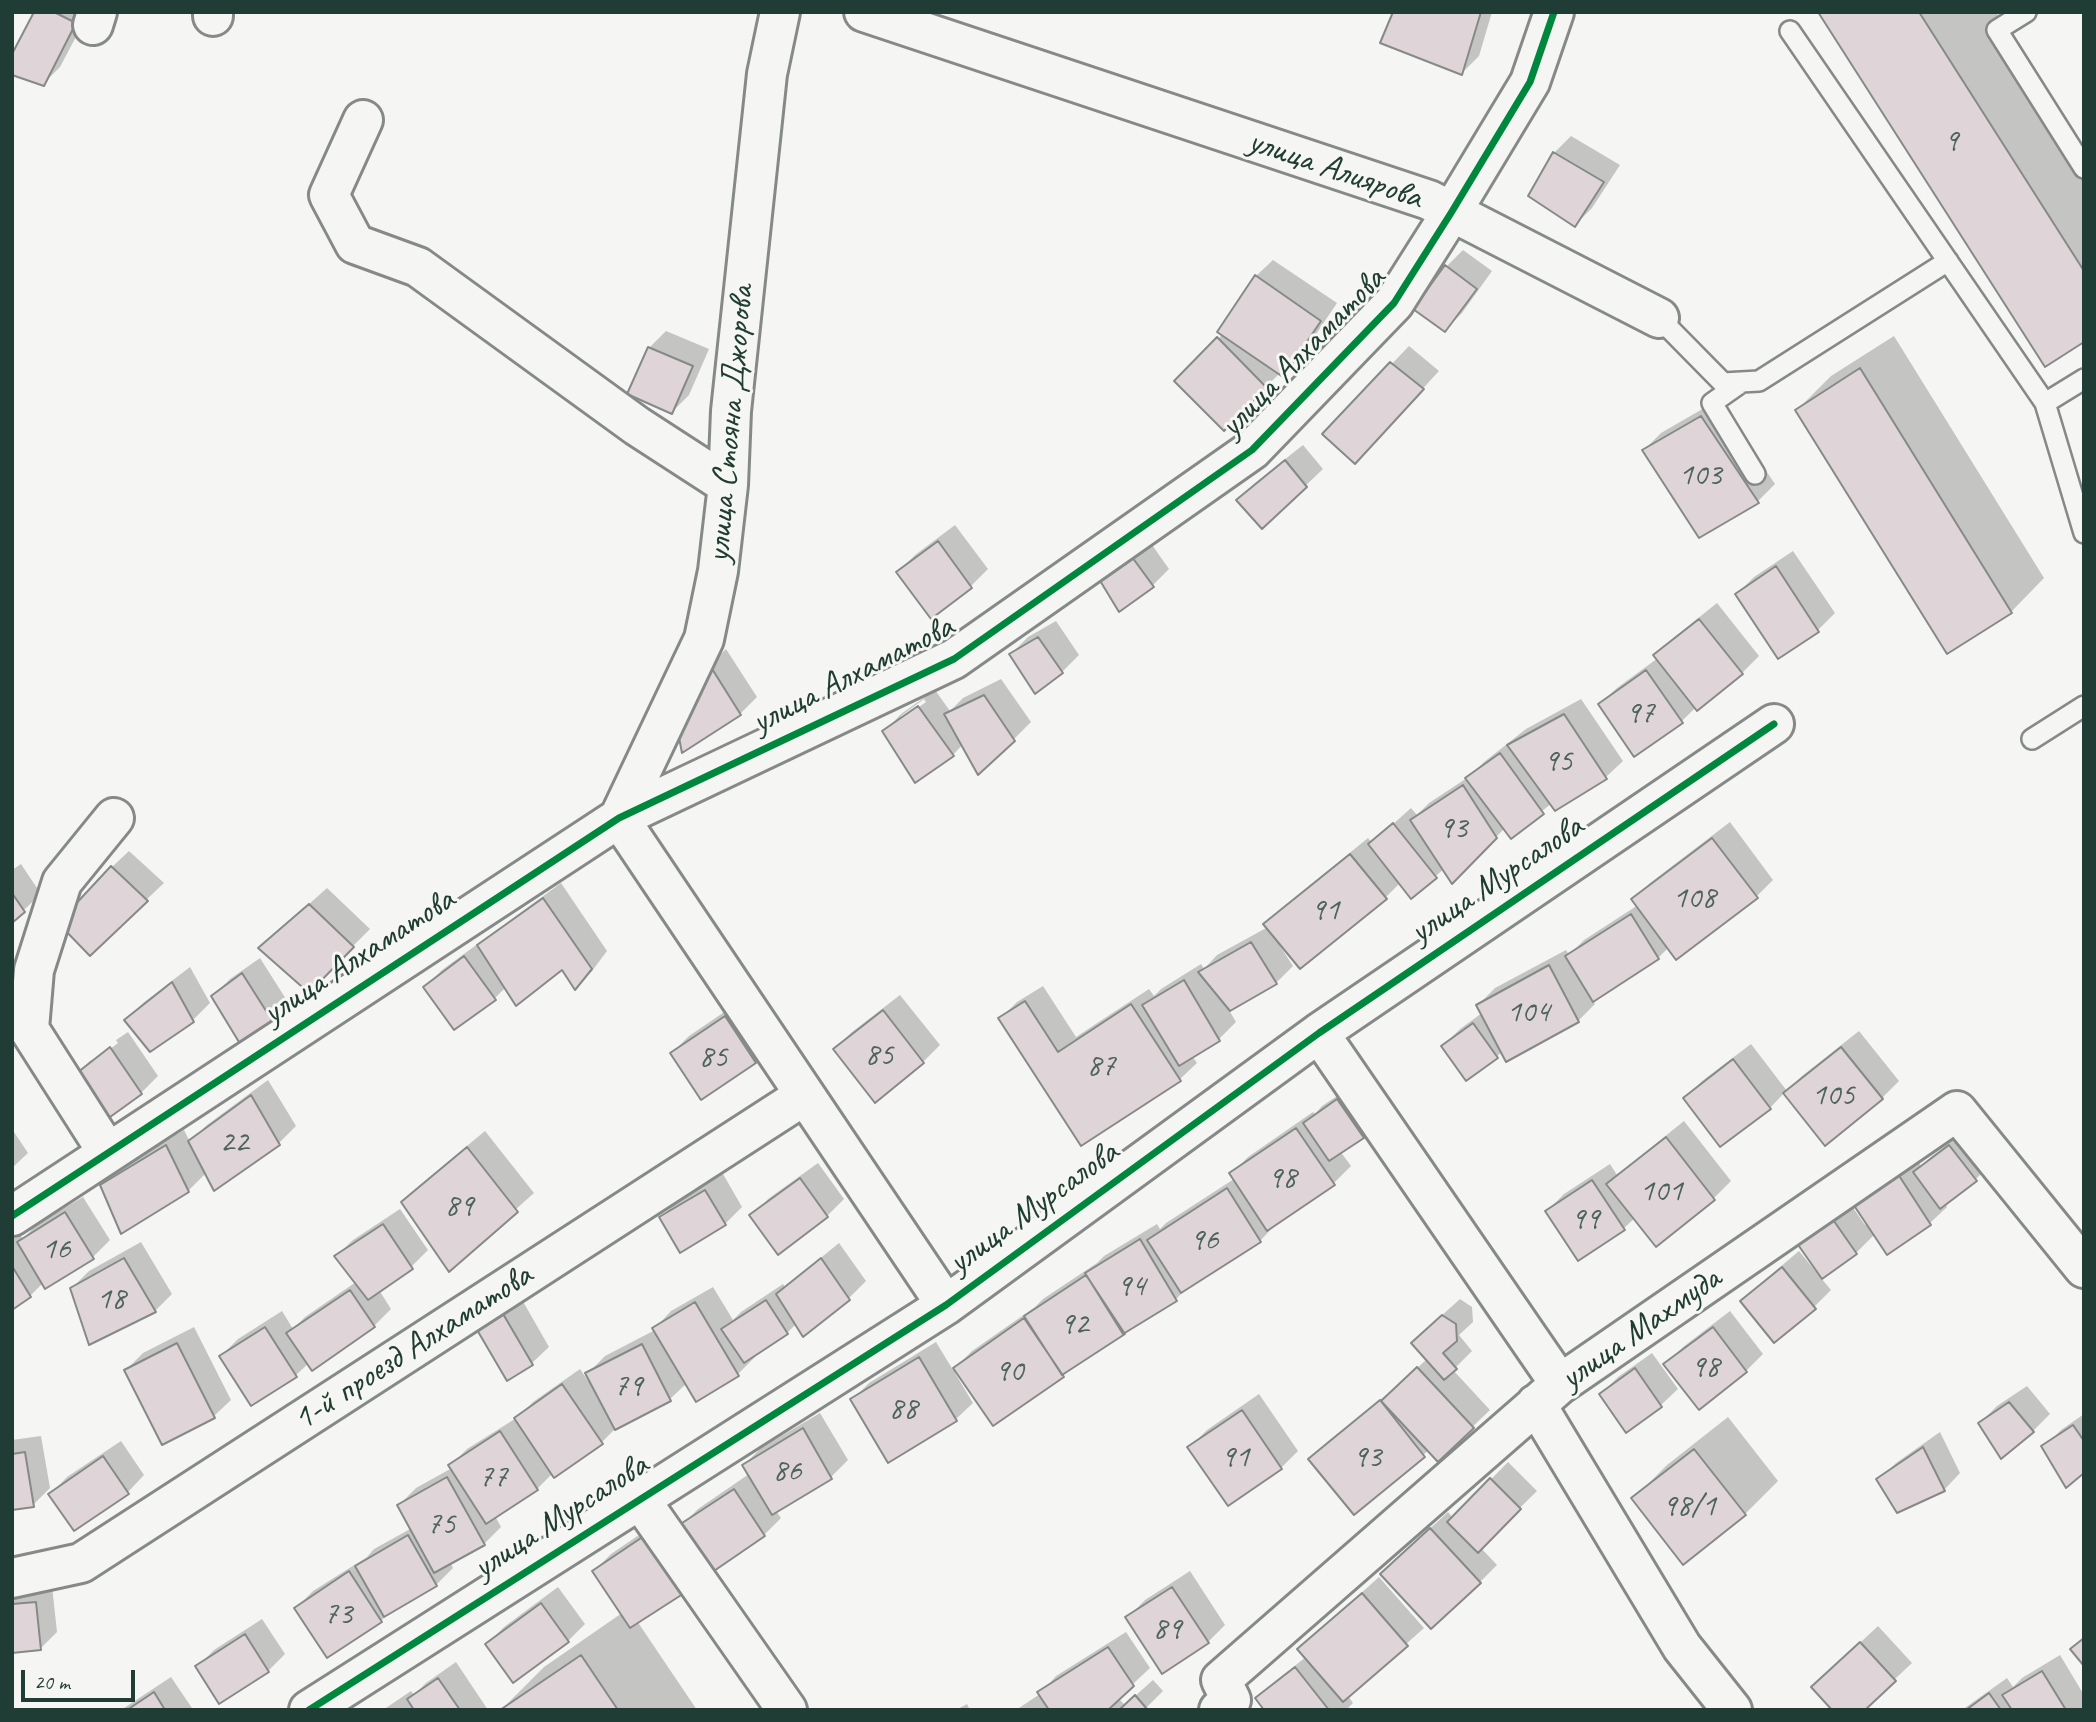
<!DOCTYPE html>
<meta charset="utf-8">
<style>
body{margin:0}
#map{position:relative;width:2096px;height:1722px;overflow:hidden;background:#f5f5f3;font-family:Caveat,sans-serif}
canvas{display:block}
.frame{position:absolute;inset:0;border:14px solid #1f3d34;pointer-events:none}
.scale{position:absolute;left:21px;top:1670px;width:114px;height:32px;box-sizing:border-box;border:4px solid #1f3d34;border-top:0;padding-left:9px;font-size:21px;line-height:24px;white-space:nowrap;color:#1f3d34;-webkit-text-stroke:5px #f6f6f2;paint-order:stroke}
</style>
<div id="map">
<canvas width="2096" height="1722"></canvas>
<div class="frame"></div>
<div class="scale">20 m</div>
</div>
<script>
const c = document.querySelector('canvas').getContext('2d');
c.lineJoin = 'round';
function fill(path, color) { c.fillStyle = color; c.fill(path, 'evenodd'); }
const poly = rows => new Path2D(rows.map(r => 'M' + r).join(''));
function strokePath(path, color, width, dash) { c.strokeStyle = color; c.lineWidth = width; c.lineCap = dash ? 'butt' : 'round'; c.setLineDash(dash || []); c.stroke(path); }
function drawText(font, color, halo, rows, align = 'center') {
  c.font = font + ' Caveat,sans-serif'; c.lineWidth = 6; c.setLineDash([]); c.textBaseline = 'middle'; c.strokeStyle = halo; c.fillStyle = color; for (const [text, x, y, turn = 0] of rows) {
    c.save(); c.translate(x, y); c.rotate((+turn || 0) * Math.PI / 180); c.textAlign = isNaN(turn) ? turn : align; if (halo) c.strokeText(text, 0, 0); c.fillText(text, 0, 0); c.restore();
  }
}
fill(poly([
 [36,12,89,12,60,67,43,84],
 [1395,12,1492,12,1479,56,1462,73],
 [1821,12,1996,12,2084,150,2084,340],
 [1571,136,1620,165,1592,208,1575,225,1530,196,1554,153],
 [1463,250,1492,271,1462,313,1445,330,1446,267],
 [1273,260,1337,303,1300,358,1283,375,1280,373,1224,429,1176,381,1223,334,1256,276],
 [666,331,709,349,689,395,672,412,629,393,649,348],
 [1894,336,2044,578,2011,612,1797,410,1831,376],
 [1409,346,1439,371,1371,445,1325,434],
 [1718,400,1775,484,1758,501,1644,450,1661,433],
 [1303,445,1323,469,1262,527,1238,500,1255,483],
 [955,525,988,569,971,586,931,616,898,572,915,555],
 [1150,542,1169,569,1153,585,1102,580],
 [1793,551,1835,613,1818,630,1778,656,1737,594,1754,577],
 [1717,603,1759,656,1742,673,1696,707,1682,721,1600,704,1617,688,1658,658,1656,655,1672,639],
 [1056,621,1079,655,1062,672,1011,654,1028,637],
 [726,649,757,697,740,714,683,750,710,665],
 [1001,679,1031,722,1014,739,963,744,953,755,885,731,901,714,935,690,950,711,963,698],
 [924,699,926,702,901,720,901,716],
 [1581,699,1623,761,1606,777,1556,808,1552,803,1511,836,1505,828,1452,881,1444,869,1412,896,1401,882,1385,898,1282,945,1280,946,1293,966,1276,983,1229,1010,1236,1022,1219,1039,1192,1056,1197,1063,1180,1079,1081,1144,1000,1019,1017,1002,1043,986,1076,1037,1149,989,1154,996,1161,989,1201,964,1204,969,1217,955,1268,927,1266,924,1283,907,1368,838,1372,843,1411,808,1417,815,1429,803,1470,776,1484,762,1526,729],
 [1730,822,1773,880,1756,897,1669,947,1658,958,1593,1000,1595,1004,1578,1021,1503,1051,1496,1057,1443,1046,1460,1029,1482,1013,1478,1005,1495,988,1566,950,1569,955,1584,940,1638,905,1633,900,1650,883],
 [129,851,164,883,90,953,112,867],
 [21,864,41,894,12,921,12,870],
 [561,883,607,951,592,971,576,987,563,968,506,987,495,998,425,987,442,970],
 [327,888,370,929,309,990,260,948],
 [260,958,291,1007,274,1024,213,996,230,979],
 [190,967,210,1003,193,1020,126,1020,143,1003],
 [900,995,940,1045,923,1062,835,1049,852,1032],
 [742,1000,772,1045,755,1062,672,1053,689,1036],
 [1859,1031,1899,1081,1882,1098,1785,1092,1770,1108,1685,1098,1702,1081,1751,1044,1787,1091,1802,1076],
 [128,1032,158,1076,141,1093,99,1122,75,1076,91,1060,91,1064,118,1043,116,1040],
 [268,1080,296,1126,279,1143,206,1173,188,1191,102,1186,119,1169,184,1130,190,1142,207,1125],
 [1355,1084,1380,1119,1363,1136,1340,1151,1351,1166,1334,1183,1276,1224,1260,1241,1190,1285,1176,1299,1073,1366,1063,1376,994,1424,957,1371,955,1373,973,1403,956,1419,852,1400,869,1383,936,1342,953,1370,972,1351,1035,1307,1043,1299,1097,1263,1104,1256,1157,1224,1160,1229,1166,1223,1234,1179,1231,1174,1248,1157,1313,1112,1315,1114,1322,1106],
 [1684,1121,1731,1181,1714,1198,1656,1244,1635,1218,1624,1228,1579,1259,1547,1211,1564,1194,1610,1164,1617,1175],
 [12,1129,28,1153,12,1168],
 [1967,1129,1992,1163,1975,1180,1945,1203,1947,1207,1930,1223,1887,1253,1875,1234,1856,1253,1821,1278,1831,1290,1814,1307,1743,1301,1760,1284,1799,1251,1817,1273,1819,1271,1797,1239,1847,1199,1865,1225,1868,1224,1855,1204,1916,1158,1921,1166,1932,1156],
 [485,1131,534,1193,449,1269,403,1202,420,1185],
 [818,1163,844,1199,827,1216,778,1252,752,1216,768,1199],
 [723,1174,742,1207,725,1224,661,1217,678,1200],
 [83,1197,110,1240,93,1257,46,1286,43,1283,30,1296,12,1308,12,1239,20,1234,23,1239,36,1225],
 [400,1209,428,1250,411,1267,379,1290,391,1309,374,1326,312,1368,309,1363,295,1376,221,1356,238,1339,282,1311,293,1329,305,1317,356,1282,336,1256,353,1240],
 [141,1242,172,1294,155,1311,72,1288,89,1271],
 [839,1243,866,1281,849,1298,803,1334,797,1323,787,1333,753,1355,755,1357,738,1374,687,1383,670,1399,618,1426,602,1442,555,1475,553,1473,537,1489,495,1516,501,1527,484,1544,450,1562,453,1568,436,1585,390,1611,381,1621,296,1608,313,1591,367,1557,374,1549,412,1528,399,1505,416,1488,452,1468,450,1466,467,1449,518,1417,533,1402,580,1369,591,1385,593,1384,588,1373,605,1356,655,1330,655,1328,671,1311,713,1287,733,1320,741,1312,783,1284,785,1287],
 [517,1291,549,1347,532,1363,507,1378,475,1323],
 [1460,1299,1472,1307,1473,1322,1459,1335,1472,1351,1453,1370,1490,1410,1438,1460,1429,1450,1354,1513,1310,1459,1327,1442,1400,1384,1427,1359,1430,1326],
 [1730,1311,1763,1354,1746,1371,1699,1407,1666,1364,1683,1347],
 [194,1327,231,1400,214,1416,126,1370,143,1353],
 [1652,1353,1678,1389,1661,1405,1627,1430,1601,1394,1618,1377],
 [2027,1386,2050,1414,2033,1431,1980,1423,1997,1406],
 [1259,1394,1298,1451,1281,1468,1190,1447,1207,1430],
 [820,1413,848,1460,831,1477,776,1511,781,1518,764,1535,711,1570,681,1526,698,1509,749,1474,744,1465,761,1448],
 [2084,1414,2084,1471,2044,1447,2061,1430],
 [1728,1417,1778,1481,1745,1514,1634,1498,1667,1465],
 [1940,1432,1960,1473,1944,1490,1879,1480,1896,1463],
 [41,1436,50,1488,33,1505,12,1508,12,1440],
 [121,1441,144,1475,128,1492,51,1494,67,1477],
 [1508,1462,1537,1491,1480,1547,1497,1565,1480,1582,1399,1557,1448,1512,1453,1518],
 [664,1518,637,1621,697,1710,501,1710,544,1667,622,1613,594,1571,611,1554],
 [1190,1571,1225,1625,1208,1642,1128,1617,1145,1600],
 [1379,1577,1424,1628,1348,1696,1353,1703,1346,1710,1266,1710,1257,1699,1274,1682,1306,1657,1299,1649],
 [52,1586,57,1632,40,1649,12,1652,12,1590],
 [558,1587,585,1624,568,1641,487,1644,504,1627],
 [262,1619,285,1654,268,1671,220,1702,197,1667,214,1650],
 [1878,1626,1912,1663,1862,1710,1830,1671],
 [1126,1632,1150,1668,1118,1698,1125,1705,1153,1680,1163,1691,1144,1710,1016,1710,1040,1694,1056,1676],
 [2060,1655,2084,1695,2084,1710,1962,1710,2007,1678,2013,1687,2022,1678],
 [456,1662,488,1710,383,1710,411,1691,414,1695,426,1683],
 [171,1677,192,1708,191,1710,121,1710],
 [967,1704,970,1710,956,1710]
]), '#0003');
const building = poly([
 [34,12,54,12,76,23,44,86,12,75,12,54,34,12],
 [1393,12,1481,12,1462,75,1380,43,1393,12],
 [1818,12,1919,12,2084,271,2084,342,2045,367,1818,12],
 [1553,152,1604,182,1575,227,1528,196,1553,152],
 [1445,265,1477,289,1445,332,1413,309,1445,265],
 [1255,275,1321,321,1283,377,1217,332,1255,275],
 [1217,337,1267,388,1224,431,1174,381,1217,337],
 [648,347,693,366,672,414,627,394,648,347],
 [1390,362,1424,389,1355,464,1322,434,1390,362],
 [1860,368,2012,613,1947,654,1795,410,1860,368],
 [1701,416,1759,503,1699,538,1642,450,1701,416],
 [1285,460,1307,487,1262,529,1236,500,1285,460],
 [938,541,972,588,931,619,896,572,938,541],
 [1132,557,1154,587,1119,612,1099,579,1132,557],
 [1776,566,1819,632,1778,659,1735,594,1776,566],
 [1699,619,1743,674,1697,711,1653,655,1699,619],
 [1038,637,1063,673,1035,694,1009,654,1038,637],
 [709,664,741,715,682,753,675,717,709,664],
 [1646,670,1683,723,1634,757,1598,704,1646,670],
 [984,695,1015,741,978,775,944,714,984,695],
 [918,706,954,756,915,783,882,731,918,706],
 [1564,714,1607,779,1555,811,1507,745,1564,714],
 [1500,753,1544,814,1511,839,1465,778,1500,753],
 [1463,785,1497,838,1452,884,1410,820,1463,785],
 [1393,823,1437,878,1411,899,1368,844,1393,823],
 [1712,838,1758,898,1676,960,1631,899,1712,838],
 [1350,854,1387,899,1300,969,1263,924,1350,854],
 [111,866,148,901,90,956,58,923,111,866],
 [12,893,25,912,12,923,12,893],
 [543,898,592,969,575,990,562,970,516,1006,477,945,543,898],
 [309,904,354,947,309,993,258,948,309,904],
 [1631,914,1659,959,1593,1002,1565,956,1631,914],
 [1251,942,1277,984,1230,1011,1198,972,1251,942],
 [464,956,496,1000,454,1030,423,987,464,956],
 [1549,965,1579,1022,1506,1062,1476,1005,1549,965],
 [242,973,275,1025,242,1047,211,996,242,973],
 [1184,980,1220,1041,1179,1066,1142,1005,1184,980],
 [172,982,194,1022,150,1052,124,1020,172,982],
 [1025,1001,1058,1052,1131,1004,1181,1081,1081,1146,998,1018,1025,1001],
 [883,1010,924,1063,875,1103,833,1049,883,1010],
 [725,1016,756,1063,701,1100,670,1053,725,1016],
 [1473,1023,1498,1058,1466,1081,1441,1046,1473,1023],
 [110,1047,142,1094,99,1125,73,1076,110,1047],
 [1841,1047,1883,1099,1825,1146,1783,1093,1841,1047],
 [1733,1059,1771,1109,1720,1147,1683,1098,1733,1059],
 [251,1095,280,1145,214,1191,188,1141,251,1095],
 [1337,1099,1364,1138,1329,1161,1303,1123,1337,1099],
 [1296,1128,1335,1185,1267,1231,1229,1173,1296,1128],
 [1666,1137,1715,1200,1656,1247,1606,1184,1666,1137],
 [166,1145,189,1192,121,1234,100,1185,166,1145],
 [1949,1145,1977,1181,1940,1209,1913,1172,1949,1145],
 [467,1147,518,1212,449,1272,401,1202,467,1147],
 [1898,1174,1931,1225,1887,1255,1853,1204,1898,1174],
 [800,1178,828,1217,778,1255,749,1215,800,1178],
 [1592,1180,1625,1230,1578,1261,1545,1211,1592,1180],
 [1227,1188,1261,1242,1181,1293,1147,1240,1227,1188],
 [705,1190,726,1225,680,1253,659,1217,705,1190],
 [65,1212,94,1259,45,1289,17,1242,65,1212],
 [1829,1214,1857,1254,1822,1279,1794,1239,1829,1214],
 [383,1224,413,1269,368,1300,334,1256,383,1224],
 [1140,1239,1177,1301,1123,1334,1085,1273,1140,1239],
 [124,1258,156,1312,89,1345,70,1288,124,1258],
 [821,1258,850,1300,803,1337,776,1294,821,1258],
 [12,1266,31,1297,12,1310,12,1266],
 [1782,1267,1816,1309,1774,1343,1740,1301,1782,1267],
 [1086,1275,1125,1334,1062,1375,1024,1316,1086,1275],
 [350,1290,375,1327,312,1371,286,1333,350,1290],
 [766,1300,788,1334,744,1363,721,1329,766,1300],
 [695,1302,739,1376,696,1402,652,1328,695,1302],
 [499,1307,533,1365,507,1381,473,1323,499,1307],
 [1442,1315,1456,1324,1457,1341,1443,1353,1457,1369,1444,1380,1411,1343,1442,1315],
 [1024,1318,1064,1377,993,1426,953,1368,1024,1318],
 [265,1327,297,1377,251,1406,219,1356,265,1327],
 [1713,1327,1747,1372,1699,1410,1663,1364,1713,1327],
 [177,1343,215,1418,162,1445,124,1370,177,1343],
 [642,1344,671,1401,615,1430,585,1373,642,1344],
 [919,1357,957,1421,888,1463,850,1399,919,1357],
 [1417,1367,1474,1428,1438,1462,1381,1401,1417,1367],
 [1635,1368,1662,1407,1626,1433,1599,1394,1635,1368],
 [562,1384,603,1444,554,1478,514,1418,562,1384],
 [1380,1400,1425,1457,1354,1515,1308,1459,1380,1400],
 [2009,1402,2034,1432,2001,1459,1978,1423,2009,1402],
 [1242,1410,1282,1469,1228,1506,1187,1447,1242,1410],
 [2073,1425,2084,1441,2084,1473,2066,1488,2041,1446,2073,1425],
 [803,1428,832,1479,772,1515,742,1465,803,1428],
 [500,1431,538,1490,486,1524,448,1465,500,1431],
 [1923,1447,1945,1491,1897,1513,1876,1479,1923,1447],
 [1694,1449,1746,1515,1683,1565,1631,1498,1694,1449],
 [25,1452,34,1507,12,1510,12,1454,25,1452],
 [103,1456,129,1494,74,1531,48,1494,103,1456],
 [447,1477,485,1545,434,1573,397,1505,447,1477],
 [1490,1478,1521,1509,1478,1553,1447,1522,1490,1478],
 [734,1489,765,1536,711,1573,679,1525,734,1489],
 [1430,1528,1481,1583,1431,1629,1380,1574,1430,1528],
 [647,1534,686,1592,630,1628,592,1571,647,1534],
 [408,1535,437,1586,384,1617,355,1566,408,1535],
 [349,1571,382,1622,327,1658,294,1608,349,1571],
 [1172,1587,1209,1643,1162,1674,1125,1617,1172,1587],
 [1362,1593,1408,1646,1343,1702,1297,1649,1362,1593],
 [36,1602,41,1650,12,1653,12,1604,36,1602],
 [541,1603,569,1642,513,1683,485,1644,541,1603],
 [245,1634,269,1672,219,1704,195,1666,245,1634],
 [2084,1638,2084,1666,2070,1649,2084,1638],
 [1860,1642,1896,1681,1865,1710,1832,1710,1811,1687,1860,1642],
 [1108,1647,1134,1686,1108,1710,1049,1710,1037,1692,1108,1647],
 [581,1655,618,1710,500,1710,581,1655],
 [1295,1667,1329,1710,1264,1710,1255,1698,1295,1667],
 [2042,1671,2066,1710,2012,1710,2002,1695,2042,1671],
 [438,1678,460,1710,414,1710,407,1699,438,1678],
 [154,1692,165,1710,127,1710,154,1692],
 [1989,1693,2001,1710,1966,1710,1989,1693],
 [1135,1695,1147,1709,1119,1710,1135,1695]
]);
fill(building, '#dfd5d8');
strokePath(building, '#858a88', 2);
const lane = poly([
 [2026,12,1997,30,2084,168],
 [1790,31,2045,403,2084,379],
 [1659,318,1723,383,1759,381,1948,261],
 [1742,382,1712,403,1755,474],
 [2045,403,2084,533],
 [2032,739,2084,706]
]);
const street = poly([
 [780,12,767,74,731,411,728,485,718,571,704,639,619,818,946,1305],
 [864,12,1429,200,1659,318],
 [213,16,213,12],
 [93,25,97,12],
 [363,120,329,195,355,244,418,267,637,426,728,485],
 [1319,1033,1560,1384],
 [108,1153,29,1029,34,970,62,882,114,818],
 [12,1216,619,818,954,659,1252,450,1394,303,1451,213,1530,82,1554,12],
 [1536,1404,1682,1647,1732,1710],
 [639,1498,787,1710],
 [12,1578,81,1563,805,1095],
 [309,1710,946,1305,1319,1033,1774,724],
 [1219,1710,1231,1700,1221,1680,1560,1384,1957,1111,2084,1268]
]);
strokePath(lane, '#858a88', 24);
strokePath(street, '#858a88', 44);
strokePath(lane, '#f5f5f3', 19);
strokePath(street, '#f5f5f3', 38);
strokePath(poly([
 [12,1216,619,818,954,659,1252,450,1394,303,1451,213,1530,82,1554,12],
 [309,1710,946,1305,1319,1033,1774,724]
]), '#00873e', 7);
drawText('32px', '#4f635d', null, [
 ["9",1951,142],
 ["103",1700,476],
 ["97",1640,714],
 ["95",1558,762],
 ["93",1453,829],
 ["108",1694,899],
 ["91",1325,911],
 ["104",1528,1013],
 ["85",879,1056],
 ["85",713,1058],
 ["87",1101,1067],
 ["105",1833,1096],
 ["22",234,1143],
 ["98",1282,1179],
 ["101",1661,1192],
 ["89",459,1207],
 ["99",1585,1220],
 ["96",1204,1241],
 ["16",56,1250],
 ["94",1131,1287],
 ["18",111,1300],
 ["92",1074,1325],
 ["98",1705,1368],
 ["90",1009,1372],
 ["79",628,1387],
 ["88",903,1410],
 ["91",1235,1458],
 ["93",1367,1458],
 ["86",787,1472],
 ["77",493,1478],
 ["98/1",1689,1507],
 ["75",441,1525],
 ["73",338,1615],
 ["89",1167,1630]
]);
drawText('35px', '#1f3d34', '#f6f6f2', [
 ["улица Алиярова",1335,170,19],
 ["улица Алхаматова",1303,353,-46],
 ["улица Стояна Джорова",731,424,-85],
 ["улица Алхаматова",853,675,-27],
 ["улица Мурсалова",1497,880,-34],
 ["улица Алхаматова",359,957,-33],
 ["улица Мурсалова",1034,1208,-36],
 ["улица Махмуда",1641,1329,-35],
 ["1-й проезд Алхаматова",413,1348,-33],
 ["улица Мурсалова",561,1517,-33]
]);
</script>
